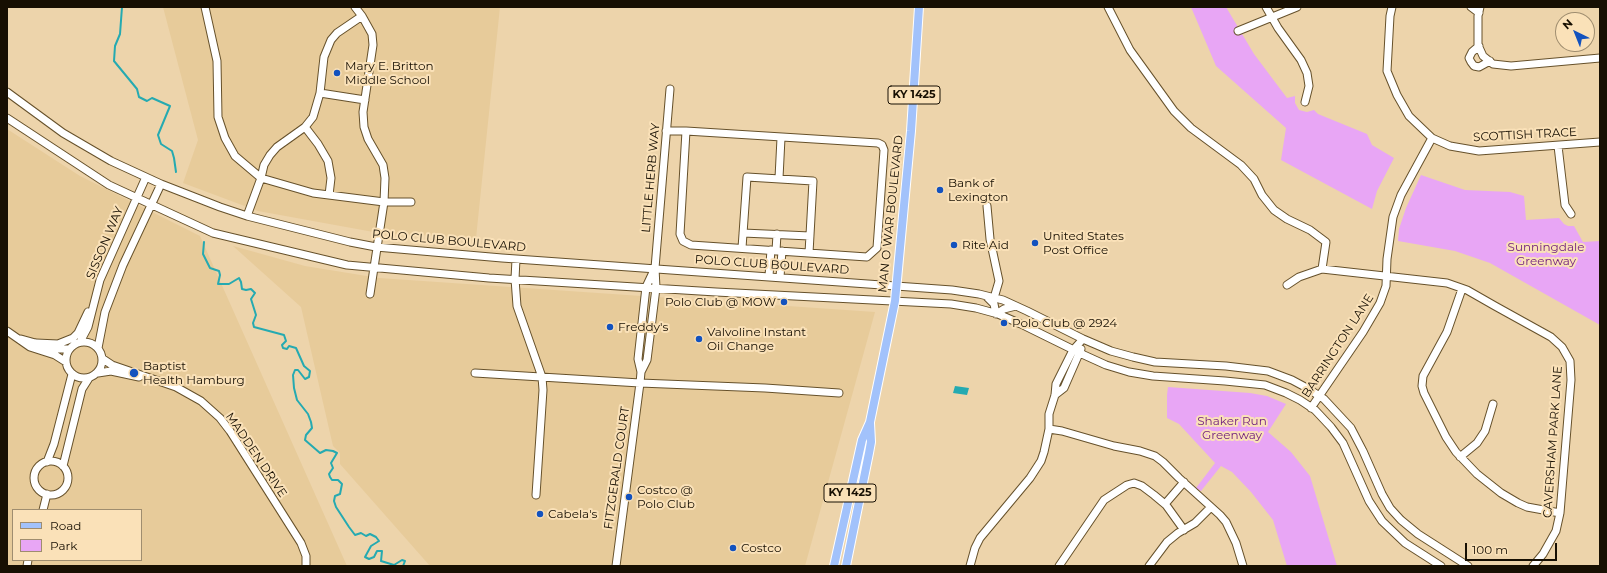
<!DOCTYPE html>
<style>
body{margin:0}
#map{position:relative;width:1607px;height:573px;overflow:hidden;background:#edd4ab;font-family:Montserrat,sans-serif}
canvas{display:block}
.frame{position:absolute;inset:0;border:8px solid #170f02;pointer-events:none}
.legend{position:absolute;left:12px;top:509px;width:130px;height:52px;box-sizing:border-box;background:#fae1b8;border:1px solid #9f8d6f;margin:0;padding:5px 7px;list-style:none;font-size:12px;color:#170f02}
.legend li{display:flex;align-items:center;gap:8px;height:20px}
.legend b{width:20px;border:1px solid #9f8d6f}
.north{position:absolute;left:1555px;top:12px;width:40px;height:40px;box-sizing:border-box;background:#fae1b8;border:1px solid #9f8d6f;border-radius:50%;rotate:317deg;font-size:11px;font-weight:700;line-height:16px;text-align:center;color:#170f02}
.north::after{content:'';display:block;margin:auto;width:14px;height:18px;background:#1352be;clip-path:polygon(50% 0,100% 100%,50% 72%,0 100%)}
.scale{position:absolute;left:1465px;top:543px;width:92px;height:18px;box-sizing:border-box;border:2px solid #170f02;border-top:0;padding-left:5px;font-size:12px;line-height:14px;white-space:nowrap;color:#170f02;-webkit-text-stroke:3px #fae1b8;paint-order:stroke}
</style>
<div id="map">
<canvas width="1607" height="573"></canvas>
<div class="frame"></div>
<ul class="legend">
<li><b style="height:5px;background:#a2c2fb"></b>Road</li>
<li><b style="height:11px;background:#e8a6f5"></b>Park</li>
</ul>
<div class="north">N</div>
<div class="scale">100 m</div>
</div>
<script>
const c = document.querySelector('canvas').getContext('2d');
c.lineJoin = 'round';
function fill(path, color) { c.fillStyle = color; c.fill(path, 'evenodd'); }
const poly = rows => new Path2D(rows.map(r => 'M' + r).join(''));
function strokePath(path, color, width, dash) { c.strokeStyle = color; c.lineWidth = width; c.lineCap = dash ? 'butt' : 'round'; c.setLineDash(dash || []); c.stroke(path); }
function drawText(font, color, halo, rows, align = 'center') {
  c.font = font + ' Montserrat,sans-serif'; c.lineWidth = 4; c.setLineDash([]); c.textBaseline = 'middle'; c.strokeStyle = halo; c.fillStyle = color; for (const [text, x, y, turn = 0] of rows) {
    c.save(); c.translate(x, y); c.rotate((+turn || 0) * Math.PI / 180); c.textAlign = isNaN(turn) ? turn : align; if (halo) c.strokeText(text, 0, 0); c.fillText(text, 0, 0); c.restore();
  }
}
fill(poly([
 [163,7,500,7,476,238,379,233,258,211,183,183,198,140],
 [7,129,80,176,200,236,347,566,7,566],
 [13,510,141,510,141,560,13,560],
 [233,246,305,266,379,278,875,312,805,566,430,566,340,464,340,453,333,446,301,307]
]), '#e7cb9a');
fill(poly([
 [1191,7,1226,7,1254,54,1287,98,1295,96,1295,103,1299,110,1307,112,1314,110,1318,114,1367,134,1372,145,1394,158,1377,191,1372,209,1281,160,1286,128,1216,66],
 [1421,175,1465,190,1510,192,1524,196,1526,220,1559,218,1564,224,1568,226,1574,226,1583,242,1600,241,1600,325,1490,263,1455,251,1398,241,1399,229,1406,208],
 [1168,387,1250,393,1267,396,1286,404,1268,432,1291,452,1310,476,1337,566,1287,566,1273,520,1251,492,1232,472,1221,466,1201,491,1196,488,1215,463,1179,424,1167,418,1167,395]
]), '#e8a6f5');
fill(poly([
 [955,386,969,388,967,395,953,393]
]), '#25aab1');
strokePath(poly([
 [122,7,120,34,115,46,114,61,137,89,139,97,147,101,152,98,170,106,158,135,161,144,172,151,174,158,176,172],
 [204,242,203,254,210,268,219,271,220,275,218,284,229,284,239,278,241,282,242,289,246,290,251,289,255,293,251,299,256,315,253,323,254,327,284,335,286,341,282,345,283,348,287,349,289,346,296,348,304,366,310,371,309,377,305,379,298,370,295,370,293,375,294,388,297,400,308,414,311,422,312,428,306,435,305,440,320,453,326,450,333,451,337,453,331,463,333,468,329,474,330,477,332,480,338,480,342,484,340,494,335,496,334,501,336,507,349,527,355,535,361,533,366,536,370,534,376,537,379,541,371,546,365,557,369,559,374,557,377,551,382,551,381,561,394,565,402,560,405,561,403,566]
]), '#25aab1', 2);
const minor = poly([
 [205,7,217,61,218,117,225,138,235,156,261,178,313,193,384,202,411,202],
 [355,7,362,16],
 [1108,7,1130,50,1174,111,1191,128,1241,165,1254,179,1262,195,1274,210,1287,219,1310,230,1326,242,1322,269],
 [1266,7,1278,28,1301,60,1307,73,1309,86,1305,102],
 [1392,7,1390,16,1387,71,1397,95,1409,116,1432,138,1450,146,1479,151,1600,142],
 [1471,7,1479,13],
 [1480,7,1478,16,1478,45,1483,56,1493,64,1511,66,1600,58],
 [1238,31,1297,7],
 [1479,46,1472,52,1469,58,1471,62,1474,66,1479,67,1490,61],
 [7,92,63,133,111,161,161,184,220,207,247,216,350,242,376,247,502,258,952,290,979,294,1003,300,1027,311,1083,339,1111,351,1133,357,1155,362,1226,366,1268,371,1292,380,1307,388,1324,399,1351,428,1363,451,1382,494,1390,508,1401,520,1418,534,1468,566],
 [320,93,365,100],
 [7,118,109,185,213,233,347,265,489,278,716,292,951,304,976,308,998,314,1021,324,1084,355,1106,365,1129,372,1153,376,1225,381,1265,385,1286,393,1300,400,1315,410,1331,427,1343,443,1369,501,1382,521,1405,543,1441,566],
 [305,127,318,144,328,161,331,178,329,195],
 [666,131,686,131],
 [686,131,878,143,882,145,884,150,877,248,867,257,691,245,683,241,680,234,686,131],
 [1558,146,1565,205,1571,214],
 [779,178,781,138],
 [987,206,990,239,999,281,994,298],
 [247,216,261,178,264,165,270,155,277,147,305,127,313,117,320,93,324,57,331,40,337,33,362,16,372,34,373,45,363,112,364,127,368,139,383,165,385,178,384,202,370,294],
 [743,233,810,236],
 [742,248,747,177,813,181,809,253],
 [776,251,777,234],
 [516,259,515,279,517,306,542,377,543,390,536,495],
 [769,276,771,250],
 [780,277,782,251],
 [1287,285,1299,277,1322,269,1447,283,1467,290,1495,306,1551,337,1562,347,1570,361,1571,380,1560,513,1556,531,1543,554,1533,566],
 [1462,289,1447,332,1423,376,1422,386,1424,393,1446,437,1456,452,1477,474,1501,493,1518,503,1527,507,1560,513],
 [987,297,994,304,996,314,1004,309,1016,306],
 [7,331,30,347,55,355,66,362],
 [21,339,57,349,69,349],
 '66 360a18 18 0 1 1 36 0a18 18 0 1 1-36 0Z',
 [80,342,88,327,100,280,146,177],
 [36,343,58,344,73,338,78,333,88,312],
 [98,348,105,312,123,265,161,184],
 [103,359,112,365,176,387,201,401,220,418,230,431,301,543,306,556,306,566],
 [641,372,647,360,656,288,655,268,670,89],
 [98,373,111,371,139,377],
 [475,373,640,383,765,388,839,393],
 [1055,395,1064,388,1081,349],
 [1311,408,1363,332,1380,303,1386,286,1387,259,1393,217,1401,195,1432,138],
 [1049,429,1062,431,1114,446,1140,451,1155,456,1163,462,1179,478,1220,515,1226,522,1236,543,1243,566],
 [1460,457,1477,443,1485,431,1493,404],
 '34 478a17 17 0 1 1 34 0a17 17 0 1 1-34 0Z',
 [47,462,54,444,72,374],
 [63,466,82,389,89,378],
 [1165,504,1184,482],
 [43,510,47,494],
 [27,566,28,560],
 [616,566,640,383,641,372,638,359,646,287,655,268],
 [970,566,975,548,980,538,1030,478,1041,461,1044,452,1049,429,1049,414,1055,395,1056,384,1073,350,1083,339],
 [1059,566,1104,500,1127,485,1134,483,1142,486,1154,495,1166,505,1184,530],
 [1149,566,1167,542,1178,533,1195,523,1211,507]
]);
const major = poly([
 [834,566,862,440,870,422,895,301,911,131,919,7],
 [846,566,869,453,871,442,870,423]
]);
strokePath(minor, '#66512b', 9);
strokePath(major, '#fff', 10);
strokePath(minor, '#fff', 7);
strokePath(major, '#a2c2fb', 8);
for (const [x, y, r, color] of [
 [337,73,4,"#1352be"],
 [940,190,4,"#1352be"],
 [1035,243,4,"#1352be"],
 [954,245,4,"#1352be"],
 [784,302,4,"#1352be"],
 [1004,323,4,"#1352be"],
 [610,327,4,"#1352be"],
 [699,339,4,"#1352be"],
 [134,373,5,"#1352be"],
 [629,497,4,"#1352be"],
 [540,514,4,"#1352be"],
 [733,548,4,"#1352be"]
]) { const dot = new Path2D(); dot.arc(x, y, r, 0, 2 * Math.PI); c.fillStyle = color; c.fill(dot); strokePath(dot, '#fae1b8', 1.5); }
for (const [x, y, w] of [
 [914,95,52],
 [850,493,52]
]) { const box = new Path2D(); box.roundRect(x - w / 2, y - 9, w, 18, 3); c.fillStyle = '#fae1b8'; c.fill(box); strokePath(box, '#170f02', 1); }
drawText('bold 11px', '#170f02', null, [
 ["KY 1425",914,95],
 ["KY 1425",850,493]
]);
drawText('12px', '#170f02', '#fae1b8', [
 ["Mary E. Britton",345,66],
 ["Middle School",345,80],
 ["Bank of",948,183],
 ["Lexington",948,197],
 ["United States",1043,236],
 ["Post Office",1043,250],
 ["Rite Aid",962,245],
 ["Polo Club @ MOW",776,302,"right"],
 ["Polo Club @ 2924",1012,323],
 ["Freddy's",618,327],
 ["Valvoline Instant",707,332],
 ["Oil Change",707,346],
 ["Baptist",143,366],
 ["Health Hamburg",143,380],
 ["Costco @",637,490],
 ["Polo Club",637,504],
 ["Cabela's",548,514],
 ["Costco",741,548]
], 'left');
drawText('12px', '#170f02', '#fae1b8', [
 ["SCOTTISH TRACE",1525,135,-3],
 ["LITTLE HERB WAY",651,178,-85],
 ["MAN O WAR BOULEVARD",891,214,-84],
 ["POLO CLUB BOULEVARD",449,241,5],
 ["SISSON WAY",105,243,-67],
 ["POLO CLUB BOULEVARD",772,265,4],
 ["BARRINGTON LANE",1338,346,-57],
 ["CAVERSHAM PARK LANE",1553,442,-86],
 ["MADDEN DRIVE",256,455,56],
 ["FITZGERALD COURT",617,468,-82]
]);
drawText('12px', '#6e1c7d', '#fae1b8', [
 ["Sunningdale",1546,247],
 ["Greenway",1546,261],
 ["Shaker Run",1232,421],
 ["Greenway",1232,435]
]);
</script>
